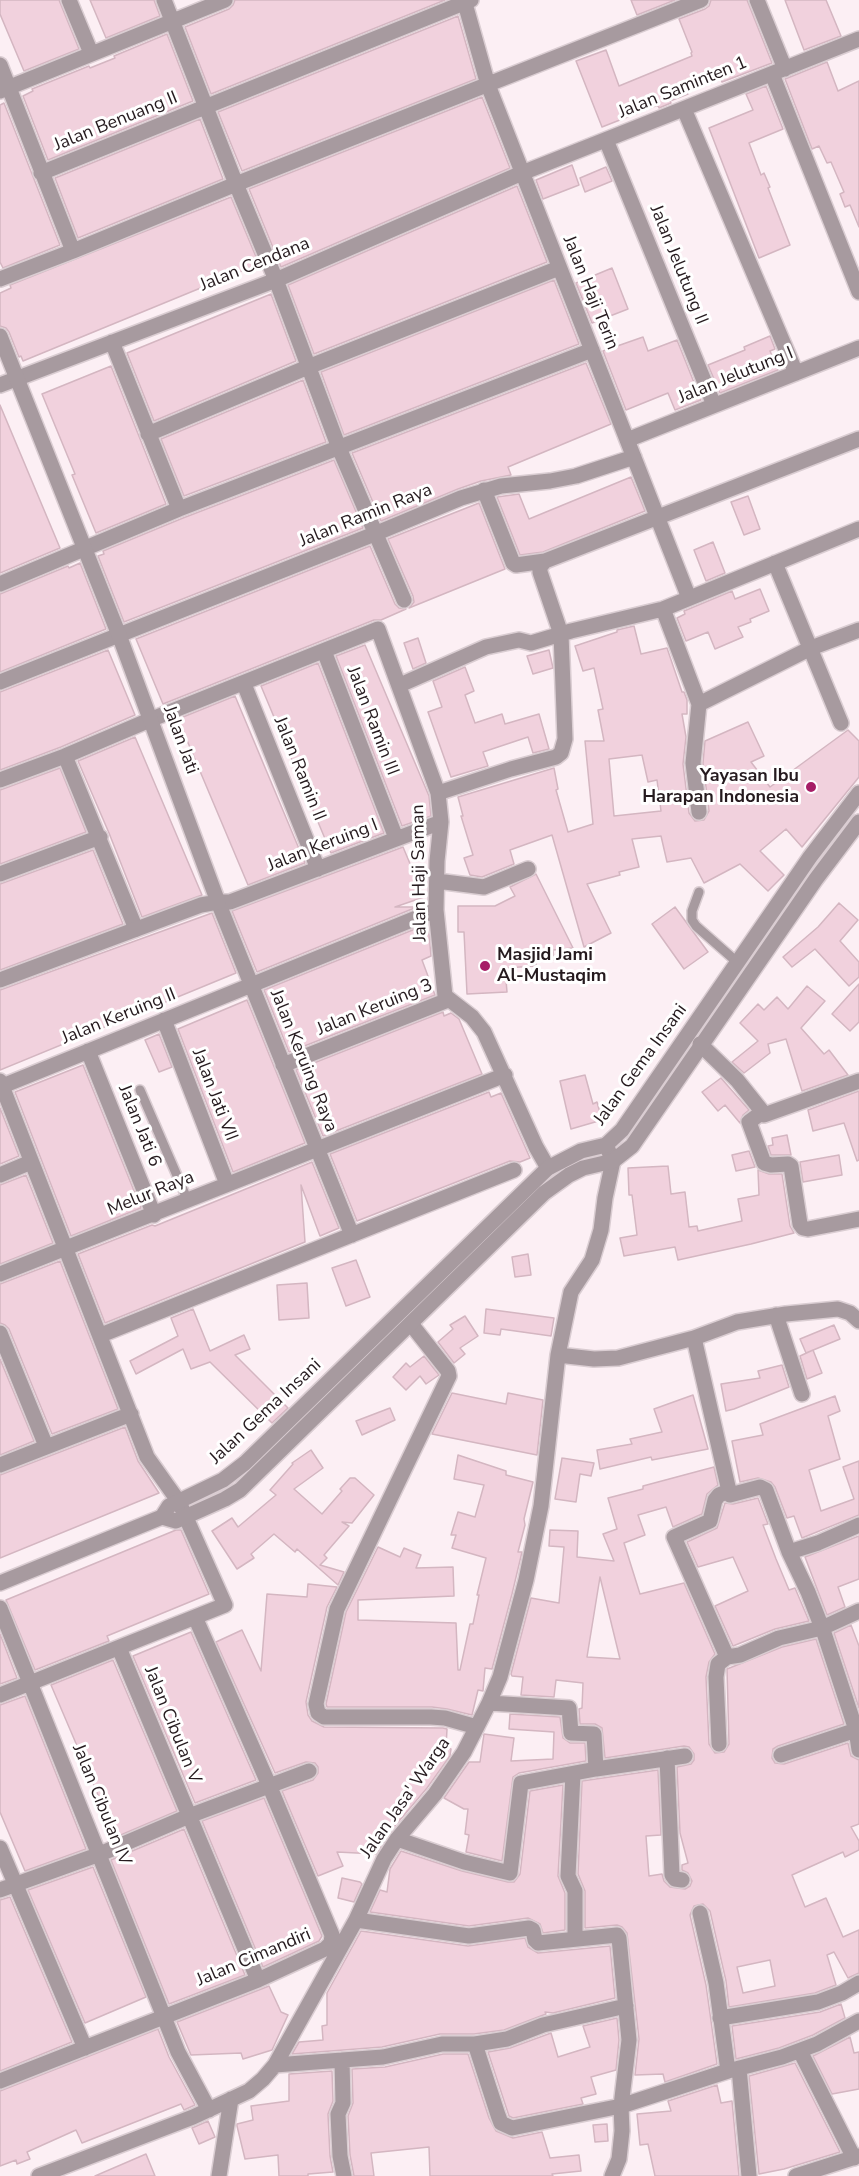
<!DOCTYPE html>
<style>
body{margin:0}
canvas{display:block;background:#fceff4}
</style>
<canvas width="859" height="2176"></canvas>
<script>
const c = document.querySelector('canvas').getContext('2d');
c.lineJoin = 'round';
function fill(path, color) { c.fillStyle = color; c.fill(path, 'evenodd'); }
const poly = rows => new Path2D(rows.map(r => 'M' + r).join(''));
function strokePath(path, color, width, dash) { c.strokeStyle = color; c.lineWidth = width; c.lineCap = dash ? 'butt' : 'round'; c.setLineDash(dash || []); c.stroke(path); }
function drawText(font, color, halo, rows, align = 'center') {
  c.font = font + ' "Nunito Sans",sans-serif'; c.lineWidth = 6; c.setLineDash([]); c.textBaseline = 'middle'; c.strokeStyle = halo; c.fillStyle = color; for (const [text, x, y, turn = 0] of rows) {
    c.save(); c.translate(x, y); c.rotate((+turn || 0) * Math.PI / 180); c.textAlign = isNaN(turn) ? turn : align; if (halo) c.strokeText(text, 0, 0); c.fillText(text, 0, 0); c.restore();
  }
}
const building = poly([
 [0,0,59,0,79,49,24,71,0,14,0,0],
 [90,0,154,0,160,16,106,38,90,0],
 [235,0,445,0,211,94,185,27,229,9,233,5,235,0],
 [631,0,675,0,637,15,631,0],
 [711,0,747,0,772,63,722,82,721,79,687,92,688,94,670,101,671,103,659,108,658,105,602,127,576,61,606,50,619,86,692,56,691,53,692,52,679,19,705,9,709,6,711,0],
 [785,0,826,0,841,36,804,50,785,0],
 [458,16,476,79,242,171,218,112,458,16],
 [167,34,193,101,48,160,23,96,33,91,32,89,89,66,90,68,115,58,114,56,167,34],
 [827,62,838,91,859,81,859,227,850,205,845,207,840,194,844,192,831,162,827,163,819,146,812,149,785,79,827,62],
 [766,86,783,129,749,143,761,175,764,173,770,187,768,188,790,245,759,258,709,128,753,110,746,94,766,86],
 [482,97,510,168,281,267,249,189,482,97],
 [4,103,60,245,3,268,0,262,0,105,4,103],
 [200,119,223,179,78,238,55,178,200,119],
 [572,165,579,185,543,199,536,180,572,165],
 [606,167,612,181,585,192,580,178,606,167],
 [517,186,547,262,314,354,288,285,517,186],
 [231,197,259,264,23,361,21,356,19,357,9,332,6,328,0,326,0,293,11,288,10,285,231,197],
 [612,268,628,309,592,323,576,283,612,268],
 [554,280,579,344,344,435,321,372,554,280],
 [271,294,296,361,154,421,127,353,271,294],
 [770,336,775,349,770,351,778,370,720,393,708,365,745,350,744,347,770,336],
 [643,337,648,351,677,340,701,400,675,410,668,393,626,410,603,351,643,337],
 [586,363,611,424,508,467,511,475,481,481,458,489,381,521,352,453,586,363],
 [111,366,166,504,96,533,72,475,75,474,42,394,111,366],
 [303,380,326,442,184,496,161,439,303,380],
 [0,405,60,548,0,573,0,405],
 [334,460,363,528,124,622,98,556,104,554,103,551,183,518,334,460],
 [631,477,645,511,543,552,520,555,497,497,519,494,529,519,631,477],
 [748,496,760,529,744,535,731,502,748,496],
 [479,503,505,569,409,608,414,602,413,596,388,539,479,503],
 [713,542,725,573,706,581,694,550,713,542],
 [370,546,395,604,399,608,406,609,381,620,374,620,163,704,136,639,370,546],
 [80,563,106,629,0,672,0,594,68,566,69,568,80,563],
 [760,589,769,611,750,619,751,622,738,627,743,637,715,649,708,632,686,641,677,618,685,614,684,611,732,591,735,599,760,589],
 [634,626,641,654,667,648,682,692,684,692,687,700,687,714,682,714,686,737,683,764,689,813,695,821,704,820,709,811,703,763,705,741,748,722,764,756,751,762,770,787,848,730,859,741,859,777,802,847,786,829,760,851,784,875,768,891,740,864,704,883,691,858,667,862,661,836,632,839,639,867,619,872,620,875,587,884,611,933,584,947,552,835,510,850,514,864,482,877,470,875,464,858,473,855,461,816,463,816,458,797,554,768,558,789,556,790,568,832,593,824,585,741,604,741,598,710,603,709,594,668,583,671,575,646,617,632,617,630,634,626],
 [642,755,648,782,657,780,661,811,614,816,609,759,642,755],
 [418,638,426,663,413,669,404,643,418,638],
 [365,645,429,796,431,816,402,826,336,656,365,645],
 [108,650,135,715,61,747,0,770,0,692,108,650],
 [549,650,553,668,533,674,527,656,549,650],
 [318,663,384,833,331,853,261,686,318,663],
 [465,667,474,691,465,695,475,723,502,714,505,724,539,714,549,749,533,753,528,737,483,752,488,766,451,777,428,712,442,707,433,681,465,667],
 [235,696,305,863,248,885,178,719,235,696],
 [135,737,202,895,142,917,109,833,78,761,135,737],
 [60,768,86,832,0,864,0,790,60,768],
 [403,847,424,897,395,907,417,907,257,972,232,911,403,847],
 [93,850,123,924,0,970,0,884,93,850],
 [536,874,573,948,553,950,554,960,536,961,536,966,505,968,507,992,467,994,464,932,458,932,458,906,495,906,515,896,510,887,536,874],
 [839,903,858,920,840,941,859,962,859,977,849,986,815,949,792,967,783,957,818,927,839,903],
 [675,907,708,952,684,969,652,924,675,907],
 [212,913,236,973,0,1070,0,990,212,913],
 [425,925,429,934,431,956,422,960,435,995,289,1052,264,990,425,925],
 [859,984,859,1022,850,1031,832,1014,859,984],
 [807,986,825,1001,801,1028,824,1054,829,1050,848,1075,802,1091,786,1039,768,1044,770,1053,744,1073,732,1062,758,1041,740,1023,758,1004,764,1010,777,997,788,1009,807,986],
 [247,1000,305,1143,233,1172,178,1029,247,1000],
 [443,1012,444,1016,451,1013,459,1019,482,1074,323,1136,296,1070,443,1012],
 [159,1034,172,1067,159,1072,145,1040,159,1034],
 [83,1065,141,1208,71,1236,15,1092,83,1065],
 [585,1075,593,1104,597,1102,602,1120,571,1129,560,1081,585,1075],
 [721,1078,749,1110,743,1115,740,1123,725,1105,718,1111,702,1092,721,1078],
 [859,1091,859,1160,857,1161,844,1123,813,1131,808,1110,859,1091],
 [489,1092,491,1097,501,1093,530,1158,520,1162,510,1161,357,1221,330,1154,489,1092],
 [0,1108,19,1156,0,1164,0,1108],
 [787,1135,791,1155,771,1155,768,1146,773,1145,772,1138,787,1135],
 [749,1151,755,1167,736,1171,732,1155,749,1151],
 [839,1155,842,1175,803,1182,800,1162,839,1155],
 [312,1162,339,1228,320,1236,301,1185,305,1242,105,1323,78,1254,152,1225,155,1226,312,1162],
 [668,1166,671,1194,685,1192,689,1227,697,1226,698,1231,742,1221,738,1199,759,1195,758,1170,769,1174,782,1174,790,1226,794,1233,751,1244,678,1260,675,1247,624,1256,620,1238,637,1235,632,1195,629,1195,628,1168,668,1166],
 [26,1175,53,1243,0,1264,0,1185,26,1175],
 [528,1254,531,1275,515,1277,512,1257,528,1254],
 [356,1260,370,1297,346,1306,332,1268,356,1260],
 [60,1261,118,1409,52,1434,9,1329,5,1325,0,1323,0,1284,60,1261],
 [307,1283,309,1318,279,1320,277,1285,307,1283],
 [193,1309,210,1351,244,1335,250,1349,235,1355,288,1408,272,1423,210,1362,191,1369,183,1349,136,1374,130,1361,178,1336,171,1318,193,1309],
 [486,1309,554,1318,551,1336,501,1329,500,1335,484,1333,486,1309],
 [465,1316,478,1336,460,1348,465,1354,454,1363,438,1342,453,1329,450,1325,465,1316],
 [834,1325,840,1339,806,1353,800,1339,834,1325],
 [813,1350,822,1373,807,1379,800,1356,813,1350],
 [424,1356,439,1375,426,1384,420,1376,406,1390,393,1377,406,1363,410,1367,424,1356],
 [0,1359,34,1441,0,1455,0,1359],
 [782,1365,789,1387,734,1409,726,1411,721,1384,760,1378,758,1371,782,1365],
 [452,1393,506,1404,508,1393,543,1400,537,1455,432,1434,452,1393],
 [693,1395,708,1449,652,1460,651,1457,600,1469,597,1450,632,1444,630,1439,662,1432,654,1409,693,1395],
 [835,1396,840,1411,828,1416,840,1459,809,1470,821,1511,854,1499,843,1467,859,1461,859,1515,802,1538,794,1516,787,1518,775,1487,771,1482,758,1478,740,1482,732,1441,763,1435,760,1424,835,1396],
 [390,1408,395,1420,362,1435,356,1421,390,1408],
 [125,1427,138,1461,159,1493,0,1558,0,1475,125,1427],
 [311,1450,323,1468,294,1489,322,1514,342,1491,340,1489,350,1478,355,1478,374,1495,352,1523,342,1522,349,1526,324,1555,327,1558,320,1565,344,1572,338,1585,297,1549,295,1552,274,1534,251,1554,254,1558,237,1569,212,1531,232,1518,238,1527,276,1495,270,1490,293,1464,292,1463,311,1450],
 [458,1455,506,1471,506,1475,533,1482,524,1519,525,1525,518,1552,522,1552,512,1594,492,1669,485,1668,483,1691,478,1690,472,1715,447,1709,432,1707,327,1707,326,1704,346,1612,378,1547,400,1557,404,1548,421,1555,416,1568,453,1567,454,1596,358,1600,358,1620,456,1623,458,1670,460,1670,470,1624,473,1624,479,1595,477,1595,486,1558,452,1548,456,1535,451,1535,458,1512,475,1517,484,1485,454,1479,458,1455],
 [562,1458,594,1463,591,1476,580,1474,576,1502,555,1499,562,1458],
 [714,1467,718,1485,707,1494,702,1514,673,1527,666,1507,638,1515,645,1535,624,1543,640,1594,684,1583,715,1654,709,1662,706,1677,709,1744,715,1753,724,1752,729,1744,727,1669,782,1647,816,1639,844,1724,778,1746,773,1749,772,1758,775,1763,784,1764,848,1743,851,1756,859,1760,859,1824,851,1827,859,1841,859,1850,845,1857,843,1852,792,1875,805,1907,826,1898,843,1937,859,1930,859,1973,848,1978,834,1952,827,1955,836,1985,815,1993,729,2007,726,1981,710,1911,703,1904,694,1906,690,1915,706,1985,717,2064,665,2082,663,2074,635,2075,639,2039,627,1933,622,1927,617,1925,585,1928,585,1891,578,1874,582,1781,658,1770,661,1835,646,1836,649,1876,662,1874,664,1881,670,1887,685,1889,690,1886,692,1881,688,1873,682,1870,682,1865,688,1863,680,1833,677,1767,691,1764,694,1760,694,1754,689,1747,684,1746,605,1758,602,1728,595,1724,580,1724,579,1709,582,1708,583,1683,556,1680,554,1697,521,1695,523,1677,512,1676,511,1674,531,1598,559,1603,564,1547,549,1546,550,1530,578,1531,577,1557,614,1561,603,1534,617,1529,608,1498,643,1489,643,1486,714,1467],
 [600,1577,620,1659,587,1657,600,1577],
 [770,1960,775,1986,743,1993,737,1967,770,1960],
 [758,1498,768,1524,763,1525,776,1559,789,1590,795,1588,809,1621,775,1629,733,1646,715,1606,748,1591,733,1557,698,1567,687,1542,717,1528,725,1503,733,1504,758,1498],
 [176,1530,181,1530,209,1594,107,1636,109,1641,35,1670,6,1600,176,1530],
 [859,1536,859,1579,838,1587,845,1607,827,1615,805,1557,859,1536],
 [308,1584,337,1587,327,1607,306,1702,308,1715,312,1721,324,1727,443,1728,447,1729,446,1748,451,1749,450,1756,427,1788,389,1833,376,1854,337,1852,343,1866,318,1876,282,1791,313,1780,318,1773,318,1767,315,1763,306,1762,275,1773,216,1642,242,1630,261,1671,267,1594,307,1597,308,1584],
 [851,1625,859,1646,859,1708,834,1633,851,1625],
 [191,1632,256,1780,195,1803,133,1656,191,1632],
 [0,1634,17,1678,0,1684,0,1634],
 [113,1660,177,1811,116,1837,51,1685,113,1660],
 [25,1696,86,1849,25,1871,0,1812,0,1705,25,1696],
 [510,1714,560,1717,563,1738,570,1743,585,1743,586,1761,519,1773,513,1777,502,1861,466,1852,469,1835,465,1834,468,1809,464,1809,444,1798,469,1762,480,1762,484,1734,514,1738,511,1761,553,1759,554,1732,509,1729,510,1714],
 [563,1785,558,1876,565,1893,565,1930,543,1933,540,1924,528,1918,469,1926,370,1912,380,1890,387,1892,390,1869,401,1851,462,1871,508,1882,514,1882,520,1874,530,1791,563,1785],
 [264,1798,322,1936,319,1941,263,1967,202,1821,264,1798],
 [184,1829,245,1975,169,2004,111,1860,184,1829],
 [93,1867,146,1997,85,2023,28,1890,93,1867],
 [342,1878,360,1882,362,1884,354,1902,338,1898,342,1878],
 [10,1897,72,2042,0,2071,0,1900,10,1897],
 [361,1931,468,1946,525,1938,528,1947,538,1953,610,1946,615,1998,553,2013,545,2012,546,2014,504,2030,474,2034,440,2034,382,2047,292,2054,299,2042,323,2040,322,2026,327,2025,327,1993,361,1931],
 [269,1986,281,2012,288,2015,272,2050,243,2059,241,2053,191,2055,177,2022,269,1986],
 [841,2004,845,2018,813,2035,779,2048,736,2059,732,2026,820,2012,841,2004],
 [617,2018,619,2040,616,2070,591,2077,596,2094,581,2098,583,2104,513,2118,509,2116,488,2052,510,2048,551,2033,558,2057,590,2047,583,2026,617,2018],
 [158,2029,169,2057,195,2105,184,2110,181,2104,82,2143,76,2130,27,2152,30,2159,17,2164,16,2160,0,2166,0,2091,158,2029],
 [850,2037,854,2053,859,2052,859,2089,832,2094,813,2056,850,2037],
 [443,2054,468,2054,489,2118,496,2131,513,2138,542,2132,550,2158,579,2155,581,2171,552,2174,553,2176,430,2176,429,2147,371,2153,374,2176,354,2176,350,2155,348,2116,353,2103,352,2069,385,2067,443,2054],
 [795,2063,840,2152,784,2169,759,2174,749,2076,795,2063],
 [332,2071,333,2101,328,2114,330,2156,333,2172,308,2174,308,2176,279,2176,278,2155,245,2159,237,2126,237,2124,253,2120,251,2106,289,2101,289,2074,332,2071],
 [717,2085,721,2103,732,2101,739,2176,655,2176,648,2144,640,2145,637,2114,671,2111,668,2101,717,2085],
 [208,2121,215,2137,199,2144,192,2128,208,2121],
 [607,2124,608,2141,595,2142,593,2125,607,2124],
 [146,2154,155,2176,95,2176,146,2154]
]);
fill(building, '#f1d1dd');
strokePath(building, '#d4b6c1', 1.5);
const service = poly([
 [699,892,692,911,692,920,696,926,737,962],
 [140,1090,188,1201]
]);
const minor = poly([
 [69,0,91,53],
 [164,0,236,184,276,280,339,448,404,600],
 [464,0,488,85,689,598],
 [757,0,785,69],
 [0,65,73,251],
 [772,74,859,292],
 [0,91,225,0],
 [684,109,796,373],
 [606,140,714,405],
 [41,173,471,0],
 [0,279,73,251,236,184,701,0],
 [112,342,179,509],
 [0,385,276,280,522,173,859,39],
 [148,434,308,367,559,268],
 [627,440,859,348],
 [484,490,513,563,516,565,545,561,859,439],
 [775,563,841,723],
 [0,584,179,509,592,350],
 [663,609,699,704,693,763,699,812],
 [324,651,396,838],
 [0,682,377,533,461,498,501,486,550,481,576,476,634,457],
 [244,684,318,869],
 [400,685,486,647,519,640,531,643,571,631,663,609,859,529],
 [699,704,811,648,859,630],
 [65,756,136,929],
 [0,780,65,756,152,719,378,629,438,793,441,822,437,861,436,910,445,996,472,1017,484,1032,536,1147,548,1168],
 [438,793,511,769,556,757,561,753,565,739,561,634,540,572,540,567,545,561],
 [0,874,100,837],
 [437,881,484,887,528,869],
 [164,1020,227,1184],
 [700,1044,737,1080,761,1110,761,1113],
 [88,1051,154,1215],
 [283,1065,448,1000],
 [0,1081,147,1457,179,1502,225,1605,0,1695],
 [859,1081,764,1115,761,1113,749,1122,764,1163,771,1165,788,1164,791,1166,800,1224,803,1228,808,1229,859,1219],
 [0,1087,436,910],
 [0,1175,31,1162],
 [352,1235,218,902,230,902,441,822],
 [0,1274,505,1075],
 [776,1315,802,1394],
 [411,1324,448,1371,449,1376,337,1609,316,1704,318,1713,324,1717,431,1717,445,1718,477,1727],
 [0,1333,46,1446],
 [101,1335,514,1170],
 [694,1338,729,1491,730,1495,760,1487,766,1490,789,1552,808,1592,824,1633,856,1730,859,1750],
 [558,1355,594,1359,618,1358,694,1338,737,1322,786,1314,838,1309,850,1313,859,1321],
 [0,1465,131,1414],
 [729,1491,719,1495,715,1500,710,1521,674,1537,727,1657,740,1655,779,1638,822,1628,859,1611],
 [789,1552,818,1543,859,1525],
 [0,1608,178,2052,209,2110],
 [119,1648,258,1980],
 [489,1703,569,1708,571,1733,594,1734,596,1769,685,1756],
 [719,1744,716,1677,718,1664,727,1657],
 [781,1755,859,1729],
 [667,1758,672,1875,675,1879,682,1880],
 [573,1774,568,1876,575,1891,575,1939],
 [397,1839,464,1862,510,1873,521,1783,596,1769],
 [0,1848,85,2048],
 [0,1890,100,1854,189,1816,309,1771],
 [700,1913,716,1983,728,2071],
 [356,1920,469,1936,529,1928,533,1930,535,1940,538,1943,617,1935,619,1938,629,2040,621,2106,622,2131,619,2159,612,2176],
 [720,2018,818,2002,842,1993,859,1983],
 [475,2044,507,2039,543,2025,626,2006],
 [800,2051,854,2158],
 [342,2060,343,2103,338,2114,340,2156,344,2176],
 [275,2065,383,2057,442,2044,475,2044,498,2115,501,2123,512,2128,621,2106,728,2071,782,2057,817,2044,859,2021],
 [739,2068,749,2176],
 [0,2081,258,1980,325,1949,331,1943,332,1935,269,1785,195,1617],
 [39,2176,193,2117,249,2091,263,2079,275,2065,356,1920,384,1859,397,1839,435,1794,464,1752,489,1703,500,1677,526,1580,541,1506,558,1355,571,1292,592,1260,601,1230,605,1198,613,1161,606,1145],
 [219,2176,231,2099],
 [796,2176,859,2156]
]);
const tertiary = poly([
 [0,336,119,635,218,902,201,905,0,980],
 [162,1517,169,1506,223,1480,245,1463,548,1168,581,1151,606,1145,622,1130,810,857,859,793],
 [162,1517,176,1521,225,1499,240,1490,544,1193,569,1175,583,1168,613,1161,632,1146,816,879,859,822],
 [0,1583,162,1517]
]);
strokePath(service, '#dacdd2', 12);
strokePath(minor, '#dacdd2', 18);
strokePath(tertiary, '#dacdd2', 18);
strokePath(service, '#a79a9f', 9);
strokePath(minor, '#a79a9f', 15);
strokePath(tertiary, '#a79a9f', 15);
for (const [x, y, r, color] of [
 [811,787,6,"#a61e67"],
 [485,966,6,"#a61e67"]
]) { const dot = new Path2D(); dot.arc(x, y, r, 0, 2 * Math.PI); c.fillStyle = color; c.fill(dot); strokePath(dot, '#fff', 2); }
drawText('18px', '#251a1e', '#fff', [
 ["Jalan Saminten 1",683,88,-22],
 ["Jalan Benuang II",116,122,-22],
 ["Jalan Cendana",255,265,-22],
 ["Jalan Jelutung II",678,265,68],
 ["Jalan Haji Terin",590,293,68],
 ["Jalan Jelutung I",736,376,-22],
 ["Jalan Ramin Raya",366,516,-22],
 ["Jalan Ramin III",372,721,69],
 ["Jalan Jati",180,740,70],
 ["Jalan Ramin II",299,769,68],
 ["Jalan Keruing I",323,846,-21],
 ["Jalan Haji Saman",420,873,-91],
 ["Jalan Keruing 3",375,1008,-22],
 ["Jalan Keruing II",119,1017,-22],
 ["Jalan Keruing Raya",303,1061,68],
 ["Jalan Gema Insani",641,1065,-54],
 ["Jalan Jati VII",214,1095,69],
 ["Jalan Jati 6",139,1126,68],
 ["Melur Raya",151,1194,-22],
 ["Jalan Gema Insani",266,1412,-43],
 ["Jalan Cibulan V",172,1725,68],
 ["Jalan Jasa' Warga",406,1798,-55],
 ["Jalan Cibulan IV",101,1805,68],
 ["Jalan Cimandiri",254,1958,-23]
]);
drawText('bold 18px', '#251a1e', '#fff', [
 ["Yayasan Ibu",799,777],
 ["Harapan Indonesia",799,798],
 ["Masjid Jami",497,956,"left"],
 ["Al-Mustaqim",497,977,"left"]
], 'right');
</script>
